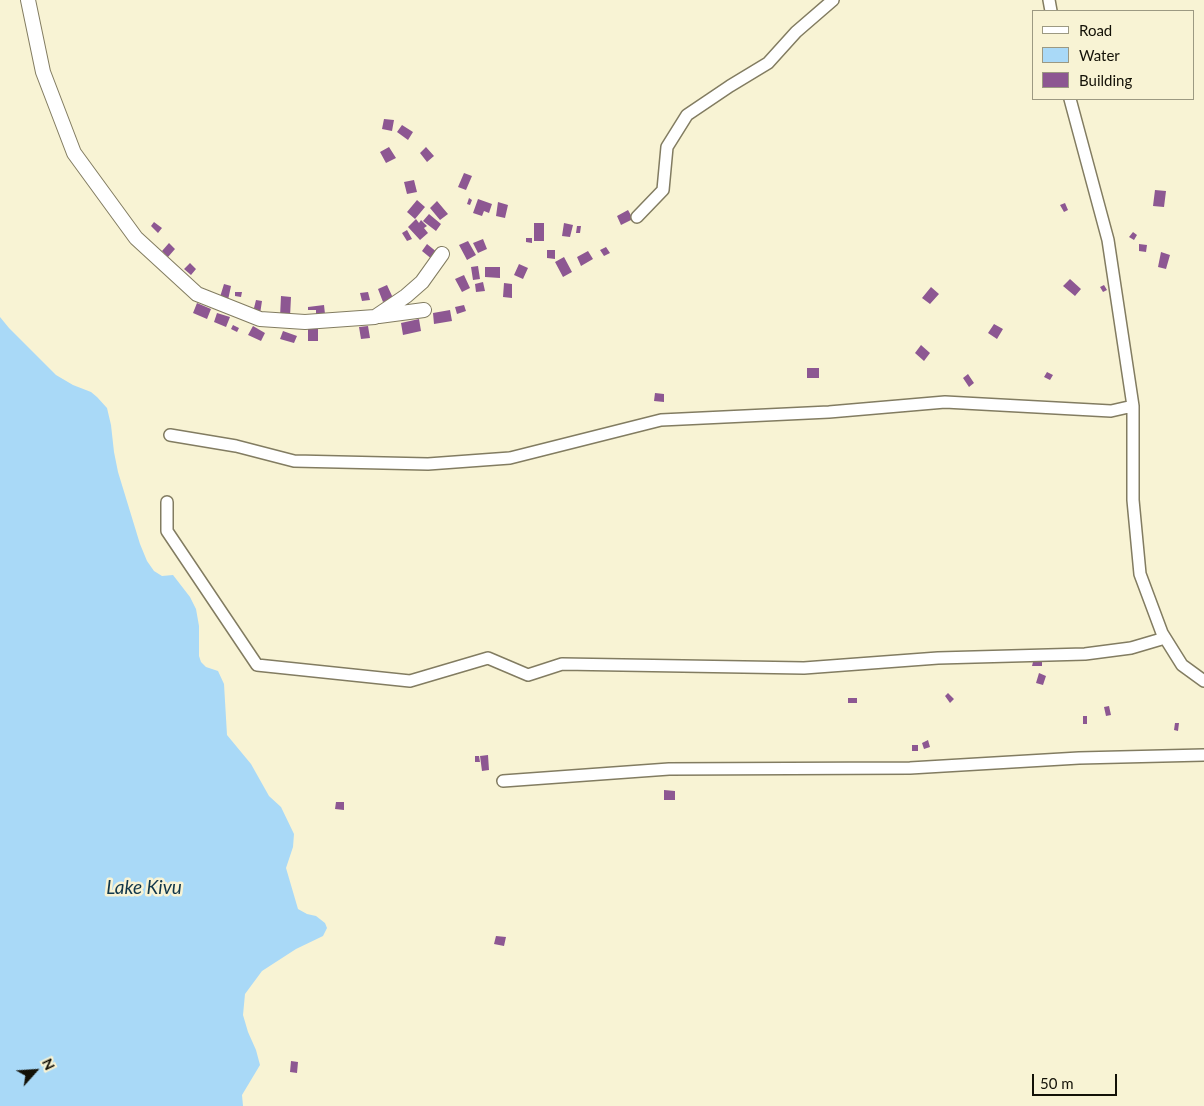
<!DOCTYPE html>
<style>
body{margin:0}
#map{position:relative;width:1204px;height:1106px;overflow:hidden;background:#f8f3d4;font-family:Lato,sans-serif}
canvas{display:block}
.legend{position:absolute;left:1032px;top:10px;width:162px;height:90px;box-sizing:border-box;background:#f8f3d4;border:1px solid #9c9982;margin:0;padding:6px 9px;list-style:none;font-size:15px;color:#131107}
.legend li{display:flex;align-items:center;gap:10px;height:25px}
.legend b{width:25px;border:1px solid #9c9982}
.north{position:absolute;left:10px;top:1046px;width:50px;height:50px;-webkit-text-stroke:4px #f8f3d4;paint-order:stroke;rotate:64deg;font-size:14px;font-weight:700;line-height:20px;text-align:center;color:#131107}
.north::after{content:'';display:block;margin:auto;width:18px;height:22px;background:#131107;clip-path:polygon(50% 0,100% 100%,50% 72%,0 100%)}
.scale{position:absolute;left:1032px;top:1074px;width:85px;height:22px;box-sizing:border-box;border:2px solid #131107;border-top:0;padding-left:6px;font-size:15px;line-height:18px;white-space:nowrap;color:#131107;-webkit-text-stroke:4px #f8f3d4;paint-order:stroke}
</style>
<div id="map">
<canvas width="1204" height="1106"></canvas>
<ul class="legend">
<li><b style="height:6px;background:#fff"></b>Road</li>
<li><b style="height:14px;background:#a9d9f7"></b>Water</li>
<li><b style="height:14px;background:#8d5792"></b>Building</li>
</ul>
<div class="north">N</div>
<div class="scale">50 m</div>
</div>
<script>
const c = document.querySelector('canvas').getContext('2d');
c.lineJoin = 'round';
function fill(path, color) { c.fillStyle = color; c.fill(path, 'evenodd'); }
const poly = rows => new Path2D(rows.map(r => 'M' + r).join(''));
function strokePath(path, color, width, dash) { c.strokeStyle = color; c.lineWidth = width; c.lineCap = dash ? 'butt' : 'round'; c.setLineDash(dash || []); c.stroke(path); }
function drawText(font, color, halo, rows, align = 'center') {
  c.font = font + ' Lato,sans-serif'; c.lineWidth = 5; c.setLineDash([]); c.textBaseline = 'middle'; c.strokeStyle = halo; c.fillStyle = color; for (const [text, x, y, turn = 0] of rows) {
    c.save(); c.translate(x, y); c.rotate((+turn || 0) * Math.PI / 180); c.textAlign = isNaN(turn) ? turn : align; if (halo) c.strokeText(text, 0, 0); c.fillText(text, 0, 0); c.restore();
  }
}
fill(poly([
 [0,317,9,328,56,375,73,385,91,392,97,397,107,408,111,425,114,452,118,472,140,544,147,561,154,571,162,576,173,575,190,597,196,609,199,626,199,656,201,662,206,667,218,671,224,684,227,735,251,764,269,796,281,807,294,834,293,847,286,868,298,909,307,914,316,916,325,923,327,928,323,936,296,949,262,971,245,994,243,1015,248,1032,256,1050,260,1065,242,1095,243,1106,0,1106]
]), '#a9d9f7');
fill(poly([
 [384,119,394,120,392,131,382,129],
 [402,125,413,132,408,140,397,132],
 [389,147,396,158,386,163,380,152],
 [426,147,434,156,427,162,420,153],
 [464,173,472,176,466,190,458,187],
 [414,180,417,192,407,194,404,182],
 [1155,190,1166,191,1164,207,1153,206],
 [469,198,472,200,470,205,467,204],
 [478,199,492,204,489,213,484,211,482,216,473,213],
 [417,200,425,207,415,219,407,212],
 [437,201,448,214,440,220,430,208],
 [498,202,508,205,505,218,496,216],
 [1065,203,1068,210,1064,212,1060,205],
 [628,210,633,219,621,225,617,216],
 [429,214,441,224,436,231,423,221],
 [416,219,419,223,421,220,427,226,424,228,428,233,420,240,408,227],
 [154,222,162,228,158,233,151,226],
 [534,223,544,223,544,241,534,241],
 [564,223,573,225,570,237,562,236],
 [577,226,581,226,580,233,576,233],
 [407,230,412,239,407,241,402,233],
 [1133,232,1137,235,1134,240,1129,237],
 [526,238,532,238,532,243,526,242],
 [483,239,487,249,478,253,473,243],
 [468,241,476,255,467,260,459,245],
 [169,243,175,249,168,257,162,251],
 [427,244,438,253,433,260,422,251],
 [1139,244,1147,245,1146,252,1139,251],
 [606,247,610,253,604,256,600,250],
 [547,250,555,250,555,259,547,258],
 [588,251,593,259,581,266,577,257],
 [1161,252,1170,255,1166,269,1158,267],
 [564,257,572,272,563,277,555,262],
 [190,263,196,269,191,275,184,269],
 [519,264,528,268,523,279,514,275],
 [478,266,480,279,473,280,471,267],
 [485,267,500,267,500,278,485,277],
 [464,275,470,288,462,292,455,279],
 [1070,279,1081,289,1075,296,1063,286],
 [483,282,485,291,476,292,475,284],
 [504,283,512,284,512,298,503,297],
 [224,284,231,286,228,300,220,297],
 [387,285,393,298,383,302,378,289],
 [1104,285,1107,290,1103,292,1100,287],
 [931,287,939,294,930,304,922,298],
 [235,292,242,292,241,297,235,296],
 [368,292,370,300,362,301,360,293],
 [281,296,291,297,290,317,280,317],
 [256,300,262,301,260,314,253,312],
 [197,303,211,309,207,319,193,313],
 [324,305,325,314,316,315,316,310,308,310,308,307],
 [464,305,466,311,457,314,455,307],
 [450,310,452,321,434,324,433,313],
 [217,313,230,317,226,327,214,322],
 [419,319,421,331,403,335,401,323],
 [994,324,1003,329,997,339,988,333],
 [233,325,239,328,237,332,231,329],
 [253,326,265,333,261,341,248,335],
 [368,326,370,338,361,339,359,327],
 [308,327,318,327,318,341,308,341],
 [283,331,297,336,294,343,280,339],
 [921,345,930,353,924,361,915,353],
 [807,368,819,368,819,378,807,378],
 [1047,372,1053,375,1050,380,1044,377],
 [968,374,974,383,969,387,963,378],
 [655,393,664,394,664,402,654,401],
 [1033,662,1042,662,1042,666,1032,666],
 [1039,673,1046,676,1043,685,1036,683],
 [948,693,954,699,950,703,945,696],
 [848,698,857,698,857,703,848,703],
 [1109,706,1111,715,1106,716,1104,707],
 [1083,716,1087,716,1087,724,1083,724],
 [1175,723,1179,723,1178,731,1174,730],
 [928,740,930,747,924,749,922,743],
 [912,745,918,745,918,751,912,751],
 [488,755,489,770,482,771,480,756],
 [475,756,479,756,480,762,475,762],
 [664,790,675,791,675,800,664,800],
 [336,802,344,802,344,810,335,809],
 [496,936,506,937,504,946,494,944],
 [291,1061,298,1062,297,1073,290,1072]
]), '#8d5792');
const minor = poly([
 [1049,0,1051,11],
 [1070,99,1108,240,1133,406,1133,500,1140,574,1162,633,1182,665,1204,681],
 [637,217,663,190,667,147,687,115,730,86,768,63,796,32,833,0],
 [170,435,236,446,294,461,428,464,510,458,661,420,829,412,945,402,1111,411,1133,406],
 [167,502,167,531,257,665,410,681,488,658,528,675,562,664,804,668,938,658,1085,654,1131,648,1165,638],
 [503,781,669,769,910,768,1079,758,1204,755]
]);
const tertiary = poly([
 [28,0,43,72,74,153,136,238,197,294,260,319,305,322,375,317,406,296,422,282,442,254],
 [379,316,424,310]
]);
strokePath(minor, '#827c61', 14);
strokePath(tertiary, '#827c61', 16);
strokePath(minor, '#fff', 11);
strokePath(tertiary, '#fff', 14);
drawText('italic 19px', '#10364a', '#f8f3d4', [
 ["Lake Kivu",144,888]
]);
</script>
